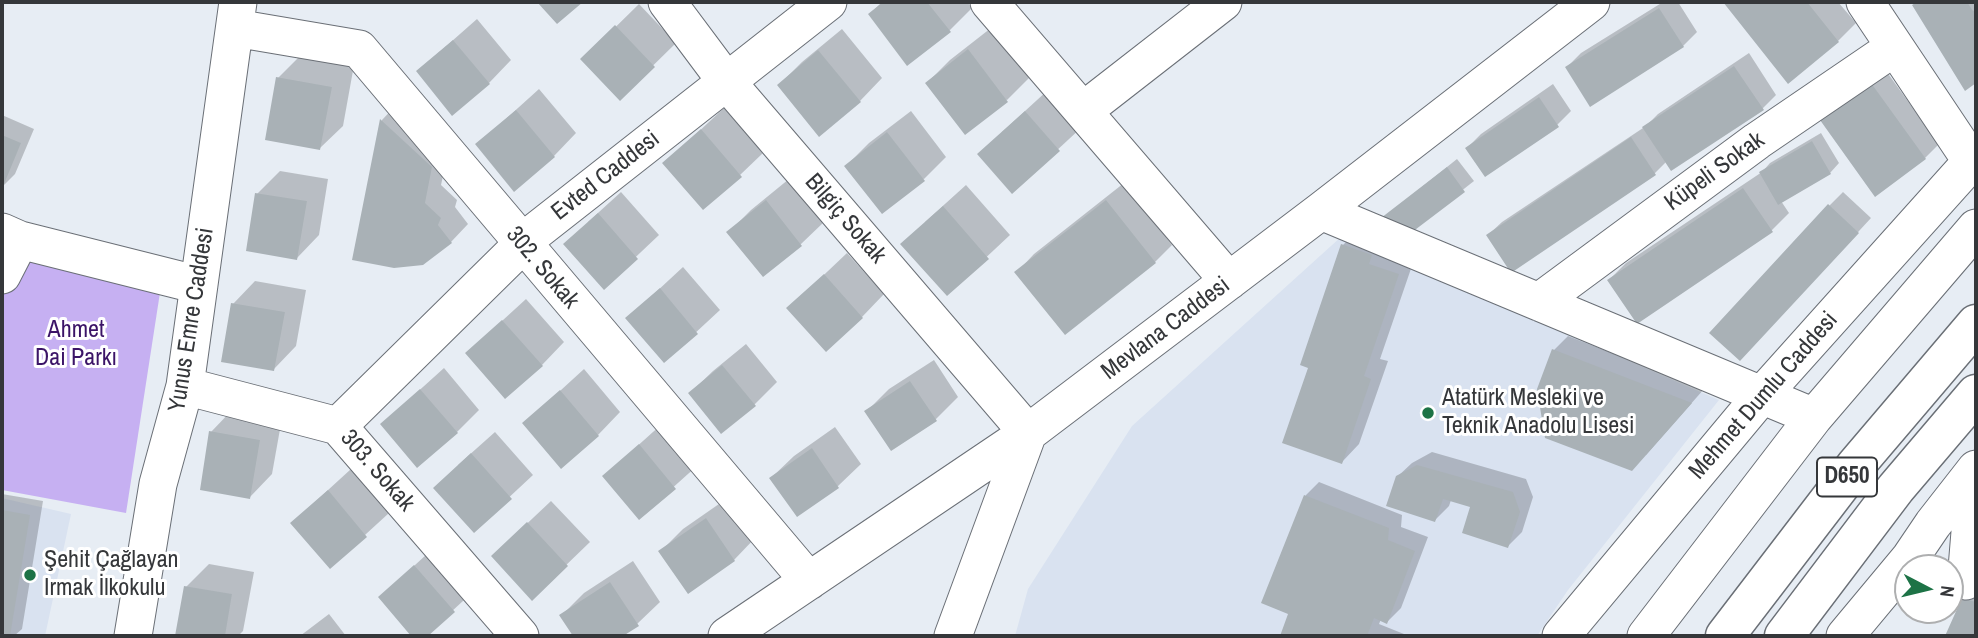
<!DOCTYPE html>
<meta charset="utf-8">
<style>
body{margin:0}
#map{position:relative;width:1978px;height:638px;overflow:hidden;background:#e7edf4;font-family:"Archivo Narrow",sans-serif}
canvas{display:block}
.frame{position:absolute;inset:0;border:4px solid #35373a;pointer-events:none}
.north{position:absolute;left:1894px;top:554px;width:70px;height:70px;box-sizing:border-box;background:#fff;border:2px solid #aeafb0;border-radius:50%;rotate:97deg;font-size:19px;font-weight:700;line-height:28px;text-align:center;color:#35373a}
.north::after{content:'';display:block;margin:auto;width:24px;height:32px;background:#1d7346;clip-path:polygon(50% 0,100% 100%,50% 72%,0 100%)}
</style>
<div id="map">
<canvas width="1978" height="638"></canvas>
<div class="frame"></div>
<div class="north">N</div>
</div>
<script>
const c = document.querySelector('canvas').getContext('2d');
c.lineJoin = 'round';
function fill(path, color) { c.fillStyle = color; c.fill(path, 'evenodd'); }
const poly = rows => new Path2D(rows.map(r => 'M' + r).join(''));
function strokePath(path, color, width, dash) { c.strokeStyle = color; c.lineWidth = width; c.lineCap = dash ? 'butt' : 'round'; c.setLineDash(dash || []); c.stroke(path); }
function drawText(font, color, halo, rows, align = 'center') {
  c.font = font + ' "Archivo Narrow",sans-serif'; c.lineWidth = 6; c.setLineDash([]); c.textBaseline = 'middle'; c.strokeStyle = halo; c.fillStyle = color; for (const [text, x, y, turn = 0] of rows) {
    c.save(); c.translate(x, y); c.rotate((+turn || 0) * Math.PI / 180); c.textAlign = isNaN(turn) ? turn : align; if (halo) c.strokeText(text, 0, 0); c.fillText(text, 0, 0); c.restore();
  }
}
fill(poly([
 [1342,236,1719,400,1568,590,1537,636,1015,636,1028,589,1132,426],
 [2,498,71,514,45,636,2,636]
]), '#d9e2f0');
fill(poly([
 [26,248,161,286,126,513,2,490,2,291]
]), '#c6b0f2');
fill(poly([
 [882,2,967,2,972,8,949,31,870,14],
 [1663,2,1678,2,1697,32,1683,46,1567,67,1581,53],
 [1725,2,1838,2,1856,23,1838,41,1788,81],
 [1917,2,1976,2,1976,81,1965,88,1914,5],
 [639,4,676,43,620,98,583,59],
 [477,19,511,60,489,83,418,71],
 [991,28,1029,78,1007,100,927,83,950,60],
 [842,29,882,78,860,101,779,85,802,62],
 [1749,53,1776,95,1762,109,1667,161,1655,173,1511,270,1488,235,1502,222,1646,126,1658,114],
 [301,55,354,65,343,126,320,148,278,78],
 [1881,64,1939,144,1925,158,1818,113],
 [1553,84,1571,111,1557,125,1467,148,1481,134],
 [539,89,576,133,554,156,477,145],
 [1048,90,1082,127,1013,191,1002,132],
 [399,102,449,149,441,185,457,200,455,207,468,224,451,242,355,258,382,120],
 [724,108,763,153,740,175,665,163],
 [911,111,946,157,924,179,846,166,869,143],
 [2,115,34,129,15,174,2,187],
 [1821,133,1839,163,1830,173,1781,201,1789,213,1771,231,1609,280,1626,263,1762,172,1770,163],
 [1457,159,1474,181,1399,240,1383,218],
 [280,171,328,179,319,235,297,258,257,194],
 [789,179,824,222,801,244,763,275,729,232,751,210],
 [1124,183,1172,245,1155,262,1017,272,1034,254],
 [966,185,1010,235,947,294,925,222],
 [621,192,659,235,604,287,588,222],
 [1843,192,1871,218,1754,345,1829,206],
 [1360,228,1415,257,1380,359,1388,361,1359,444,1342,462,1310,367,1343,245],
 [847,253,884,294,862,317,789,308],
 [683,267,720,310,665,361,628,318],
 [255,281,306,290,296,346,274,369,233,304],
 [526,299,564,342,542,365,467,353],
 [1568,336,1704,389,1646,455,1539,390,1554,350],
 [746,344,777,382,754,405,690,393,713,371],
 [934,360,958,397,935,420,867,411,889,389],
 [444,368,479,410,457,432,382,424],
 [584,369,620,412,598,435,525,423],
 [233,409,282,418,272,474,250,497,211,432],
 [663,423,698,465,639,518,604,476],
 [835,427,861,464,838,486,797,515,771,478,794,456],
 [495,432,533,475,474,530,458,465],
 [1432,452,1526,479,1533,497,1522,532,1508,546,1473,506,1451,500,1449,506,1435,520,1397,477,1412,463],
 [351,469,389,513,330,567,292,523],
 [1319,482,1402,515,1401,527,1428,537,1401,608,1387,622,1381,619,1379,624,1409,636,1282,636,1291,613,1263,602,1306,495],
 [2,494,43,501,22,629,14,636,2,636],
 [729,497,756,537,734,560,660,552,683,529],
 [551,501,590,542,532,598,516,534],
 [438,544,476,589,425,636,413,636,380,597],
 [633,561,660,602,637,624,619,636,575,636,562,615,584,593],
 [209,564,254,572,243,631,238,636,177,636,186,587],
 [1976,590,1976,636,1947,636,1964,599],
 [329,614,346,636,300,636]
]), '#0003');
fill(poly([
 [537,2,583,2,557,24],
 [883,2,927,2,951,32,907,66,868,14],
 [1723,2,1807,2,1839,42,1788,84],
 [1917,2,1967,2,1973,11,1976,9,1976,83,1965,91,1912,5],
 [1659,8,1684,47,1590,107,1565,67],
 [615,25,655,67,620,101,580,59],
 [453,40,490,84,452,116,416,71],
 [968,49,1008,102,965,135,925,83],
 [818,50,861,102,819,137,777,85],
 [1734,66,1764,110,1671,171,1642,127],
 [1866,76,1926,159,1875,197,1815,113],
 [276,77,332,87,320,150,265,140],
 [1539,97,1559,127,1485,177,1465,148],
 [516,110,555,157,514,192,475,144],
 [1025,111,1060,151,1012,194,977,154],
 [380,119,432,167,425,203,441,218,438,225,452,243,423,265,394,268,352,260],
 [701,129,742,177,703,210,662,163],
 [887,132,925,181,882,214,844,166],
 [2,135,21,143,2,189],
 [1631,137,1656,175,1511,273,1486,235],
 [1812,141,1831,174,1778,205,1759,172],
 [1447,167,1465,192,1399,242,1381,218],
 [1743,188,1773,232,1637,324,1607,280],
 [255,193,307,201,297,260,246,251],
 [766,200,802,246,763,277,726,232],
 [1106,200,1156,263,1065,335,1014,272],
 [1828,204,1859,233,1740,361,1709,333],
 [943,206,989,259,947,296,900,244],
 [598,213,638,259,604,290,563,244],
 [1341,244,1372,255,1369,264,1399,274,1364,376,1371,379,1342,464,1282,443,1308,368,1300,365],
 [824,274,863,318,826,352,786,308],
 [660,288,698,334,664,363,625,318],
 [231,303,285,312,274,371,221,362],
 [502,320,543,366,505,399,465,353],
 [1552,349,1692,403,1632,471,1545,438,1537,389],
 [722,365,756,406,721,434,688,393],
 [910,381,937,421,891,451,864,411],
 [420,389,458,433,417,468,380,424],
 [560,390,599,436,561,469,522,423],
 [209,431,260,440,250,499,200,490],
 [639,444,676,489,639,520,602,476],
 [812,448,839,488,797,517,769,478],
 [471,453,512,499,474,533,433,488],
 [1417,465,1513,492,1520,512,1508,548,1462,533,1470,507,1443,499,1435,522,1386,506,1396,476],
 [328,490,367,537,330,569,290,523],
 [1304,495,1389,528,1388,540,1415,551,1387,624,1374,618,1367,636,1280,636,1288,614,1261,603],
 [2,510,30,515,10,636,2,636],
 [706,518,735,561,688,594,658,551],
 [527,522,568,566,532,601,491,556],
 [414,565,455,612,428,636,411,636,378,597],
 [610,582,639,626,623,636,573,636,559,615],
 [184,586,232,594,225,636,175,636],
 [1962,598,1976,602,1976,636,1945,636]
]), '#a9b1b6');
const minor = poly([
 [667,2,726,81,1028,433,953,636],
 [989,2,1229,281],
 [1865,2,1976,168],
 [235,28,359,49,809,581],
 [1083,111,1223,2],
 [1321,211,1814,417],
 [2,232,20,240,199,285],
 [2,275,20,240],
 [1539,302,1757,141,1895,47],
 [185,386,338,426,520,636],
 [338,426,535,232,828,2],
 [1966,581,1973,495,1976,489],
 [133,636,158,484,185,386,238,2],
 [727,636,1028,433,1321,211,1591,2],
 [1561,636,1762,395,1972,161],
 [1646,636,1814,417,1976,228],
 [1845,636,1910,558,1933,524,1976,469]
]);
const highway = poly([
 [1725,636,1856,465,1976,324],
 [1784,636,1896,488,1976,394]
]);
strokePath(minor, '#6a6f76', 39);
strokePath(highway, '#6a6f76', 41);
strokePath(minor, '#fff', 37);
strokePath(highway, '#fff', 38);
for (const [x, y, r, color] of [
 [1428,413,7,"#1d7346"],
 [30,575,7,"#1d7346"]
]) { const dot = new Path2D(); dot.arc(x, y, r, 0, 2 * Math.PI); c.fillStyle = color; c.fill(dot); strokePath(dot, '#fff', 2.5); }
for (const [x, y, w] of [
 [1847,477,60]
]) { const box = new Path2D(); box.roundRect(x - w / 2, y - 19.5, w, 39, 5); c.fillStyle = '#fff'; c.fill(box); strokePath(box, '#35373a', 2); }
drawText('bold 23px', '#35373a', null, [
 ["D650",1847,477]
]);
drawText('24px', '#35373a', '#fff', [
 ["Küpeli Sokak",1715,172,-36],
 ["Evted Caddesi",606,176,-38],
 ["Bilgiç Sokak",845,219,49],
 ["302. Sokak",542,268,50],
 ["Yunus Emre Caddesi",192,320,-81],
 ["Mevlana Caddesi",1166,329,-37],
 ["Mehmet Dumlu Caddesi",1764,396,-49],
 ["303. Sokak",377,471,49]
]);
drawText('24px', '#3b1467', '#fff', [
 ["Ahmet",76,331],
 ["Dai Parkı",76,359]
]);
drawText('24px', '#35373a', '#fff', [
 ["Atatürk Mesleki ve",1442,399],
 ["Teknik Anadolu Lisesi",1442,427],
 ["Şehit Çağlayan",44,561],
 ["Irmak İlkokulu",44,589]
], 'left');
</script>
